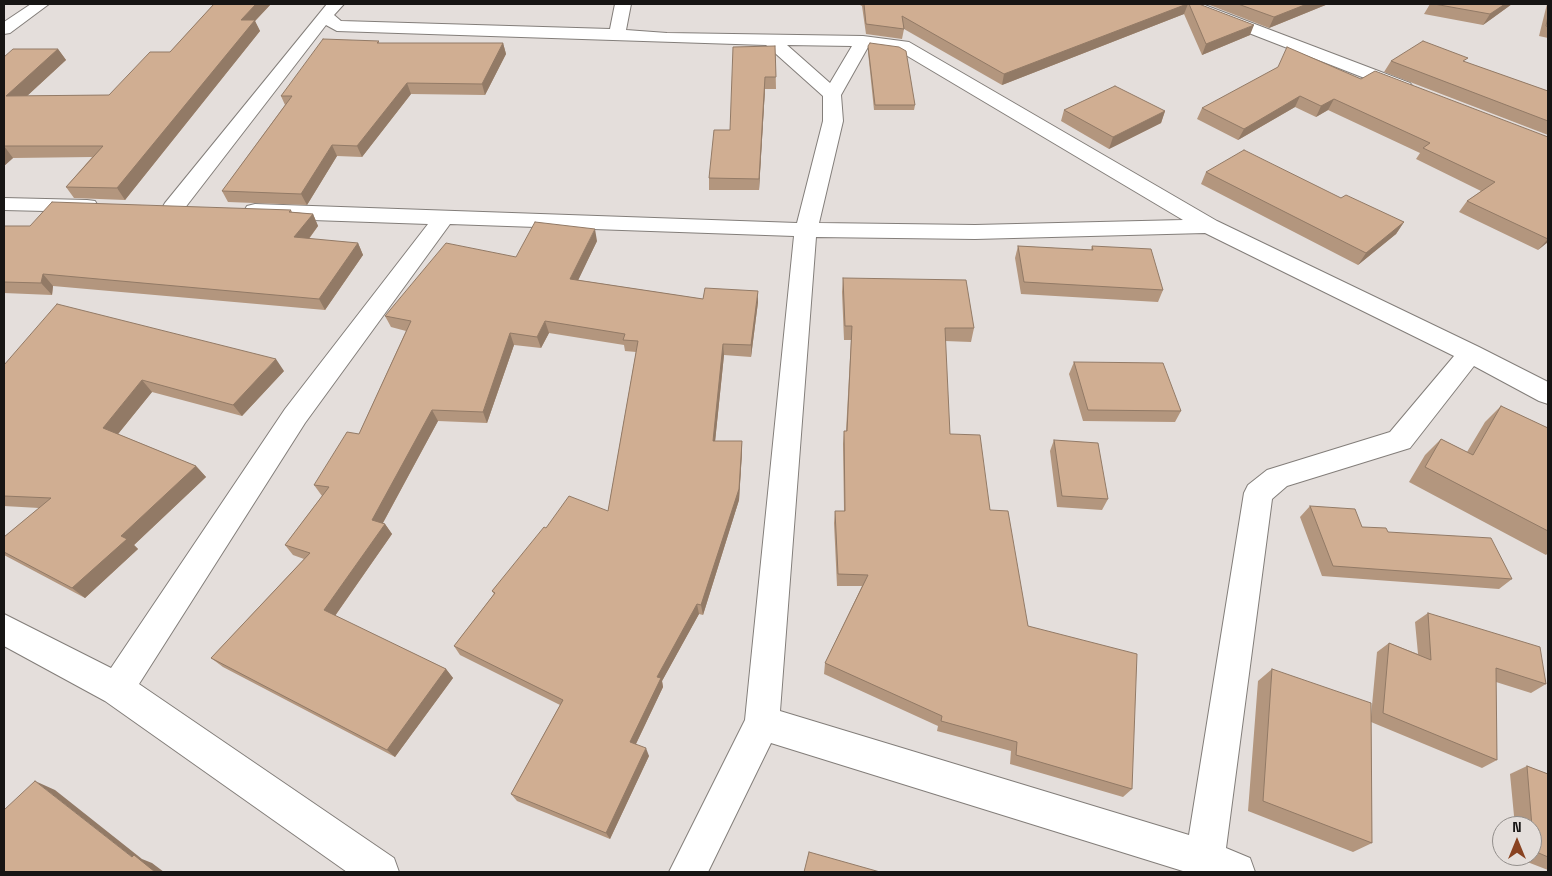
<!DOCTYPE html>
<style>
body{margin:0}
#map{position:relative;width:1552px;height:876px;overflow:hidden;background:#e4dedb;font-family:"Space Grotesk",sans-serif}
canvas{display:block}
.frame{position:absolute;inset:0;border:5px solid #171514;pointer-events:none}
.north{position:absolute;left:1492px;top:816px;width:50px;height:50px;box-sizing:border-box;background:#e4dedb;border:1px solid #928e8b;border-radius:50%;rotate:0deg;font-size:14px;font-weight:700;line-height:20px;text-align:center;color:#171514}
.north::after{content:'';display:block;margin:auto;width:18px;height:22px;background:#894221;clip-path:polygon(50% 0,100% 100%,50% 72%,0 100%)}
</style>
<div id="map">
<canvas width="1552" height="876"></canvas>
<div class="frame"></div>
<div class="north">N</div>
</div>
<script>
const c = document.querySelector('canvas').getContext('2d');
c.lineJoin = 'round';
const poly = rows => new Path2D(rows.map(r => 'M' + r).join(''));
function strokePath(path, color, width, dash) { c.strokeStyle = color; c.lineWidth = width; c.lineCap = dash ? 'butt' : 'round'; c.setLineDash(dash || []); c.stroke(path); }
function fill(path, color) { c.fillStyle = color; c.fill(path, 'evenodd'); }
const street = poly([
 [31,4,49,4,10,33,4,34,4,22,31,4],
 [327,4,344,4,334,15,341,21,610,29,615,4,631,4,626,30,667,33,863,36,909,42,1217,221,1479,347,1548,382,1548,404,1539,401,1474,366,1410,448,1287,486,1272,499,1226,848,1250,858,1255,872,1186,872,771,743,708,872,669,872,745,720,794,236,450,224,305,423,139,684,394,858,399,872,347,872,105,701,4,646,4,614,111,668,285,409,428,224,255,218,247,216,244,211,247,206,255,204,797,223,823,121,823,96,766,45,337,31,326,25,181,213,173,214,165,213,162,208,165,203,327,4],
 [787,45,852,46,830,83,787,45],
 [868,47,899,51,1183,220,975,225,819,223,843,121,841,95,868,47],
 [1205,233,1454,356,1390,432,1267,470,1248,485,1244,493,1189,835,780,711,816,237,975,239,1205,233],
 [1180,4,1202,4,1410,83,1413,87,1410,91,1404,92,1398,91,1182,7,1180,4],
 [4,198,87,200,95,201,98,206,95,211,87,212,4,210,4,198]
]);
strokePath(street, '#837e7a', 2);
fill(street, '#fff');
fill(poly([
 [214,4,271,4,255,21,260,31,125,200,74,198,66,187,92,157,13,158,4,166,4,57,58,49,66,60,27,96,109,95,170,52],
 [858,4,1199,4,1250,35,1202,55,1184,14,1002,85,904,29,902,39,866,34,862,6],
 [1207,4,1328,4,1269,28],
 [1430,4,1512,4,1483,25,1424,14],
 [1547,4,1548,4,1548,38,1539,36],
 [379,41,379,43,503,43,506,54,485,95,411,94,362,157,337,156,307,205,228,202,222,191,285,105,281,96],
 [775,46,776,89,765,89,759,190,709,190,709,178,730,130],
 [868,46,915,105,914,110,874,110,868,52],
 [1391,61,1465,62,1548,91,1548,135,1384,72],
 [1361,79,1548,137,1548,242,1538,250,1459,212,1467,201,1481,191,1416,159,1420,153,1328,110,1316,117,1295,107,1238,140,1197,119,1202,108],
 [1064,110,1165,111,1161,123,1109,149,1061,121],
 [1206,172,1341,198,1404,222,1396,234,1358,265,1201,184],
 [291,210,292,212,313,214,318,226,309,239,358,243,363,255,325,310,53,286,52,295,4,293,4,226,30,226],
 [597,241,578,280,703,299,758,302,751,357,724,355,715,441,742,452,739,500,703,615,699,614,662,681,663,687,636,744,649,756,610,839,517,801,511,794,560,705,460,655,454,646,494,594,492,591,546,528,608,511,636,352,625,351,624,345,549,333,541,348,514,345,487,423,438,421,383,523,385,524,392,534,335,616,446,669,453,678,395,757,223,667,211,658,304,559,293,555,285,545,322,496,314,485,359,434,406,331,391,327,385,316,516,257],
 [1018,246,1091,250,1092,246,1163,290,1158,302,1021,294,1015,258],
 [843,278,974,328,971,342,945,341,950,434,990,510,1028,626,1132,789,1123,797,1010,764,1011,751,937,731,938,726,824,674,825,663,862,586,837,586,834,523,835,511,844,511,843,444,844,431,846,431,851,340,844,340,842,292],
 [1074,362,1181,411,1175,422,1083,421,1069,374],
 [4,365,284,371,242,416,152,392,118,434,196,466,206,477,134,545,138,549,85,598,4,555,4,537,39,508,4,506],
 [1501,406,1548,428,1548,553,1546,555,1409,482,1425,455,1441,439,1467,452,1485,422],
 [1054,440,1108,499,1102,510,1057,507,1050,451],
 [1310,506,1362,527,1388,532,1512,579,1499,589,1322,576,1300,517],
 [1428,613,1546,684,1531,693,1496,682,1497,760,1482,768,1371,722,1372,843,1353,852,1248,811,1258,681,1272,669,1371,716,1377,652,1389,643,1418,654,1415,622],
 [1527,766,1548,774,1548,870,1517,858,1517,856,1532,856,1532,826,1515,826,1510,774]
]), '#b3967e');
fill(poly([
 [256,4,271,4,255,21,260,31,125,200,117,188,241,20],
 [1187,4,1188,4,1184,14,1002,85,1004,74],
 [1307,4,1328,4,1269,28,1274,17],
 [1505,4,1512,4,1483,25,1490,14],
 [1254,25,1250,35,1202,55,1206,44],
 [503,43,506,54,485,95,482,84],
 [58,49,66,60,14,108,6,96],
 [765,77,765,89,759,190,759,179],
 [407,83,411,94,362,157,357,146],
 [1300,96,1295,107,1238,140,1244,129],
 [1334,99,1328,110,1316,117,1321,106],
 [1165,111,1161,123,1109,149,1113,137],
 [332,145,337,156,307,205,301,194],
 [4,146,13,158,4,166],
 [313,214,318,226,301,249,294,237],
 [1404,222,1396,234,1358,265,1366,253],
 [595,229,597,241,573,291,570,279],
 [1548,239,1548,242,1538,250],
 [358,243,363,255,325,310,319,299],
 [43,274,53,286,52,295,41,283],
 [758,291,758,302,751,357,751,345],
 [545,321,549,333,541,348,537,337],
 [510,333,514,345,487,423,483,412],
 [723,344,724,355,714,452,713,441],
 [276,359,284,371,242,416,233,405],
 [142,380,152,392,114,439,103,428],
 [432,410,438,421,379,530,372,520],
 [742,441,742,452,739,500,703,615,701,605],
 [196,466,206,477,134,545,138,549,85,598,72,588,121,536],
 [385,524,392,534,332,620,324,610],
 [697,604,699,614,662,681,663,687,633,750,630,742,657,677],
 [446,669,453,678,395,757,387,750],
 [646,748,649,756,610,839,606,833],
 [35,781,55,790,142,859,152,863,164,872,155,872,132,857]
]), '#927a66');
const building = poly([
 [214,4,256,4,241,20,255,20,117,188,66,187,103,146,4,146,4,57,13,49,58,49,6,96,109,95,150,52,170,52,214,4],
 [864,4,1187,4,1004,74,902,16,904,29,866,24,864,4],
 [1189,4,1199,4,1254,25,1206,44,1189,4],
 [1238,4,1307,4,1274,17,1238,4],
 [1434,4,1505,4,1490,14,1434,4],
 [1548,16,1548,27,1546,26,1548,16],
 [323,39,379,41,377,43,503,43,482,84,407,83,357,146,332,145,301,194,222,191,292,96,281,96,323,39],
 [1423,41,1468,58,1463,61,1548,91,1548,121,1391,61,1423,41],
 [870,43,899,47,906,51,915,105,875,105,868,46,870,43],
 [775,46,776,77,765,77,759,179,709,178,714,130,730,130,733,47,775,46],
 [1287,47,1361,79,1375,71,1548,137,1548,239,1467,201,1495,182,1423,148,1430,143,1334,99,1321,106,1300,96,1244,129,1202,108,1278,67,1287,47],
 [1115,86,1165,111,1113,137,1064,110,1115,86],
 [1244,150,1341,198,1346,195,1404,222,1366,253,1206,172,1244,150],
 [52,202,291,210,289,212,313,214,294,237,358,243,319,299,43,274,41,283,4,282,4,226,30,226,52,202],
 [535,222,595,229,570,279,703,299,705,288,758,291,751,345,723,344,713,441,742,441,739,489,701,605,697,604,657,677,661,678,630,742,646,748,606,833,511,794,563,700,454,646,495,593,492,591,544,527,546,528,569,496,608,511,638,341,623,340,625,334,545,321,537,337,510,333,483,412,432,410,372,520,385,524,324,610,446,669,387,750,211,658,310,553,285,545,329,487,314,485,347,432,359,434,411,321,385,316,446,243,516,257,535,222],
 [1018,246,1093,250,1092,246,1151,249,1163,290,1024,282,1018,246],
 [843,278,966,280,974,328,945,328,950,434,980,435,990,510,1008,511,1028,626,1137,654,1132,789,1016,755,1017,742,941,721,942,716,825,663,868,575,838,574,835,511,845,511,844,431,847,431,852,326,845,326,843,278],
 [57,304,276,359,233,405,142,380,103,428,196,466,121,536,127,539,72,588,4,552,4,537,51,498,4,496,4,365,57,304],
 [1074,362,1163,363,1181,411,1088,410,1074,362],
 [1501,406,1548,428,1548,531,1425,467,1441,439,1473,455,1501,406],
 [1054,440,1098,443,1108,499,1062,496,1054,440],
 [1310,506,1355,509,1362,527,1386,528,1388,532,1491,538,1512,579,1333,566,1310,506],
 [1428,613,1540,647,1546,684,1496,668,1497,760,1383,713,1389,643,1431,660,1428,613],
 [1272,669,1371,703,1372,843,1263,801,1272,669],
 [1527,766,1548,774,1548,857,1534,851,1527,766],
 [35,781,132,857,134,855,155,872,4,872,4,810,35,781],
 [809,852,880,872,804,872,809,852]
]);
fill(building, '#d0ae92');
strokePath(building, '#927a66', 1);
</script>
